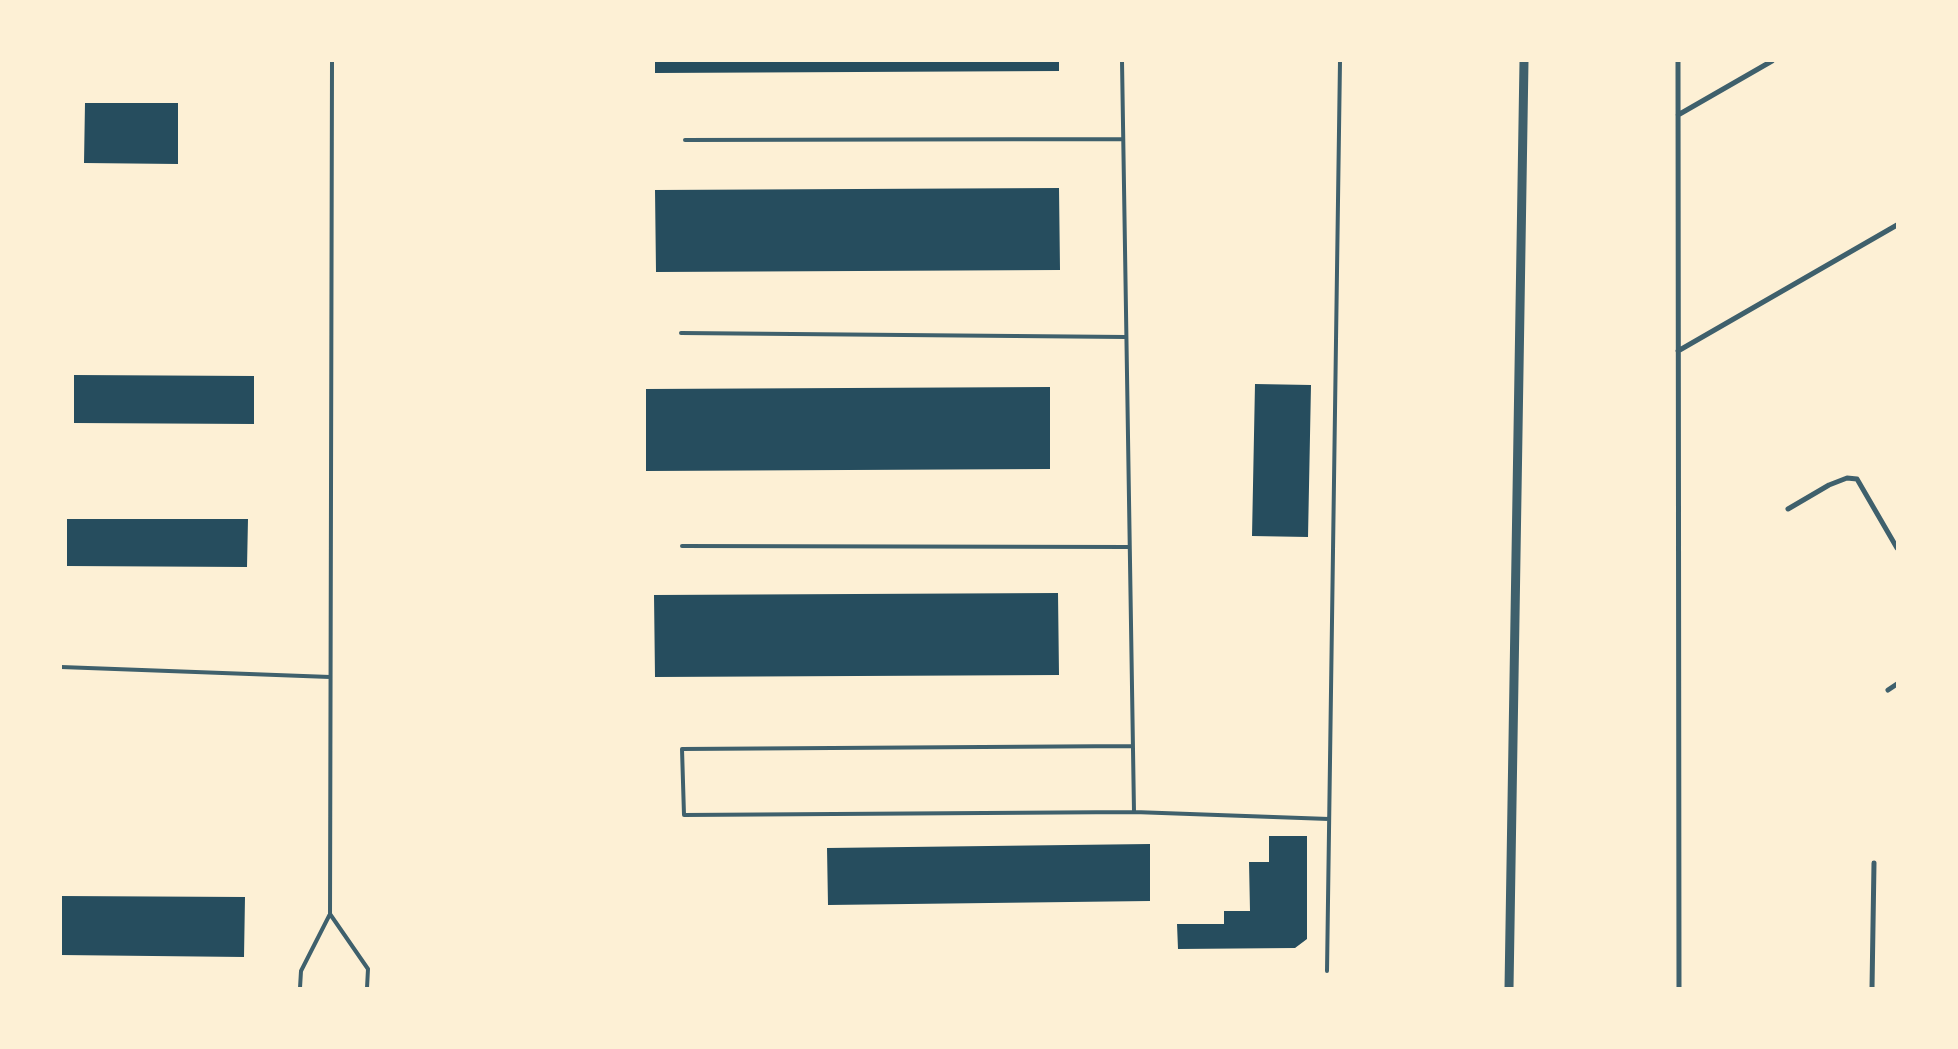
<!DOCTYPE html>
<style>
body{margin:0}
#map{position:relative;width:1958px;height:1049px;overflow:hidden;background:#fdf0d5;font-family:"PT Sans",sans-serif}
canvas{display:block}
.frame{position:absolute;inset:0;border:62px solid #fdf0d5;pointer-events:none}
</style>
<div id="map">
<canvas width="1958" height="1049"></canvas>
<div class="frame"></div>
</div>
<script>
const c = document.querySelector('canvas').getContext('2d');
c.lineJoin = 'round';
function fill(path, color) { c.fillStyle = color; c.fill(path, 'evenodd'); }
const poly = rows => new Path2D(rows.map(r => 'M' + r).join(''));
function strokePath(path, color, width, dash) { c.strokeStyle = color; c.lineWidth = width; c.lineCap = dash ? 'butt' : 'round'; c.setLineDash(dash || []); c.stroke(path); }
fill(poly([
 [655,61,1059,61,1059,71,655,73],
 [85,103,178,103,178,164,84,163],
 [1059,188,1060,270,656,272,655,190],
 [74,375,254,376,254,424,74,423],
 [1255,384,1311,385,1308,537,1252,536],
 [1050,387,1050,469,646,471,646,389],
 [67,519,248,519,247,567,67,566],
 [1058,593,1059,675,655,677,654,595],
 [1269,836,1307,836,1307,939,1295,948,1178,949,1177,924,1224,924,1224,911,1250,911,1249,862,1269,862],
 [1150,844,1150,901,828,905,827,848],
 [61,896,245,897,244,957,61,955]
]), '#264d5e');
strokePath(poly([
 [1122,61,1134,812,1329,819],
 [685,140,1123,139],
 [681,333,1126,337],
 [682,546,1128,547],
 [61,667,330,677],
 [1133,746,682,749,684,815,1134,812],
 [330,914,368,969,367,988],
 [1327,971,1340,61],
 [300,988,301,971,330,914,332,61]
]), '#3f606c', 4);
strokePath(poly([
 [1678,61,1679,988],
 [1678,115,1772,61],
 [1678,351,1897,225],
 [1788,509,1829,485,1847,478,1857,479,1897,548],
 [1888,690,1897,684],
 [1872,988,1874,863]
]), '#3f606c', 5);
strokePath(poly([
 [1509,988,1524,61]
]), '#3f606c', 9);
</script>
